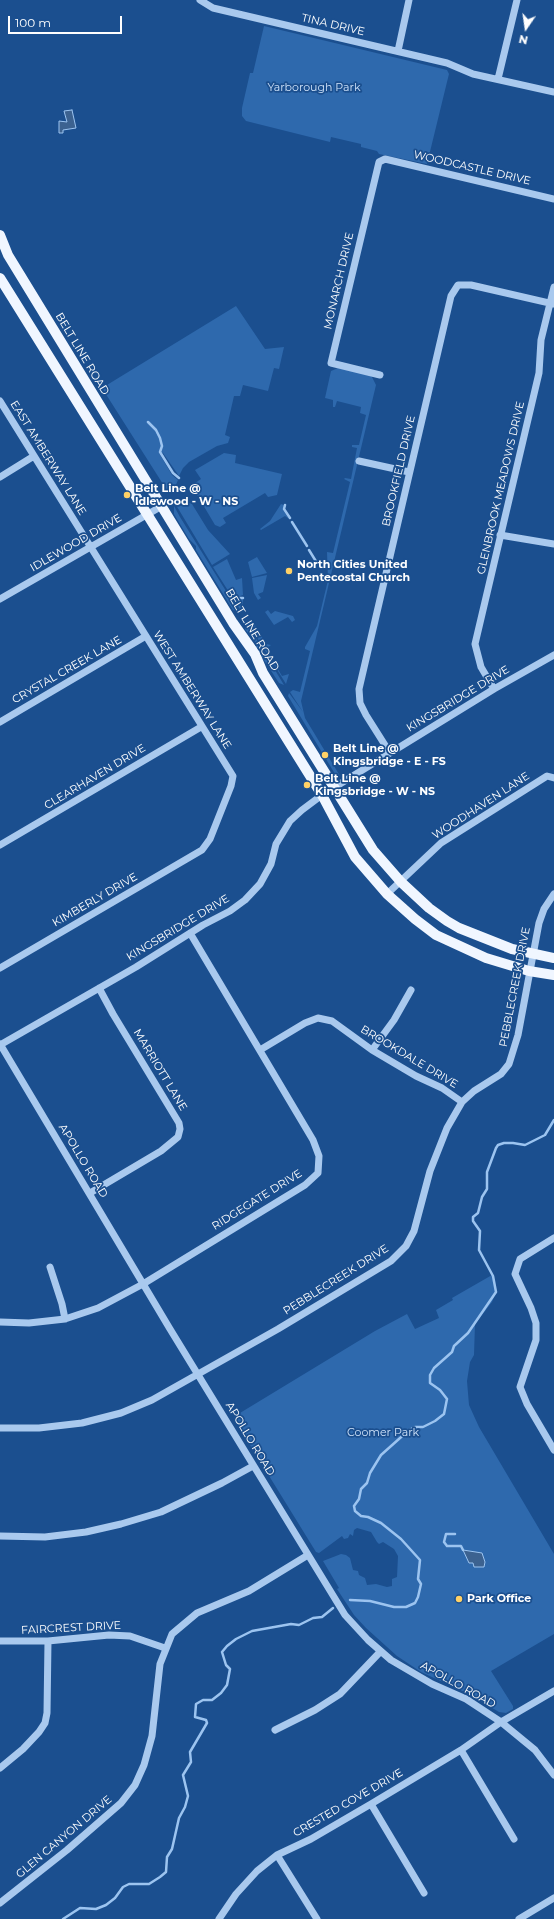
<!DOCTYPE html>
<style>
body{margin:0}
#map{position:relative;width:554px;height:1919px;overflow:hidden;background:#1b4f8f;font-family:Montserrat,sans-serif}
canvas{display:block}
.north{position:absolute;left:506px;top:8px;width:40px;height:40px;-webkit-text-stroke:3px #1b4f8f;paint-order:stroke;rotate:193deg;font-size:11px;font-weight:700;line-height:16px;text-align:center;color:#fff}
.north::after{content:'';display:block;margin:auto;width:14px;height:18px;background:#fff;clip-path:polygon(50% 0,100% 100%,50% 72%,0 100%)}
.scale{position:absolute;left:8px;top:16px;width:114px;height:18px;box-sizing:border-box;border:2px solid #fff;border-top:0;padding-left:5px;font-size:12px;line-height:14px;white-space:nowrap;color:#fff;-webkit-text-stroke:3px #1b4f8f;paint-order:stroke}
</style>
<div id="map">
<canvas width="554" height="1919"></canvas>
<div class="north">N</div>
<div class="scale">100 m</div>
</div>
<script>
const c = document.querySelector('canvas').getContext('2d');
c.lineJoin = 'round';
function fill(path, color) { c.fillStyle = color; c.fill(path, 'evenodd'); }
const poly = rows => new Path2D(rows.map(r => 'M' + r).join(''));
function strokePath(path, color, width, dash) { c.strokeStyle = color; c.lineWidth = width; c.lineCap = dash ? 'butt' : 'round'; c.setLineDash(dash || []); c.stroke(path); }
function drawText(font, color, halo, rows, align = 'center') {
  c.font = font + ' Montserrat,sans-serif'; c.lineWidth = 3.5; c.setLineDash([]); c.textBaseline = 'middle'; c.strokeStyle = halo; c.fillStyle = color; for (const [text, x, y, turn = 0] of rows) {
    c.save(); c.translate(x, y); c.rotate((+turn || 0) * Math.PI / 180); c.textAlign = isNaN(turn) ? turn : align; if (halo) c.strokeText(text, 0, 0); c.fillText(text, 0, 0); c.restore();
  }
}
fill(poly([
 [264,26,447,70,449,74,447,82,427,164,379,154,377,151,361,147,361,144,331,137,330,142,246,121,242,116,242,108,250,73,253,73],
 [236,306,265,349,284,347,279,369,274,368,268,391,243,385,240,396,234,396,225,435,230,437,228,443,217,446,189,462,183,468,179,476,163,453,159,453,172,475,178,480,175,487,168,492,102,388],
 [338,368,371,375,376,385,301,701,305,718,340,776,335,774,288,696,289,693,303,712,290,692,293,690,300,692,310,651,305,649,305,647,317,626,328,580,327,552,333,553,350,482,344,479,345,478,351,479,357,448,352,447,352,445,359,445,366,415,360,413,361,407,337,401,335,407,333,407,333,400,325,398,331,371],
 [224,453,236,455,235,463,282,474,277,495,268,497,265,493,223,518,226,523,220,527,215,525,193,488,195,483,201,479,195,470],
 [181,501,185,501,192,504,208,530,230,554,212,565,176,505],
 [281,504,284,505,283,510,289,519,285,516,261,530,260,529,270,521],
 [174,506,180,517,239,612,233,610,196,550,196,546,189,539,174,514],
 [257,557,267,573,252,577,248,562],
 [227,559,236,580,242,578,243,595,237,597,239,600,243,599,243,608,241,611,213,567],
 [267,575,263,592,258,594,261,598,258,600,254,593,252,578],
 [268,610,271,614,275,611,293,616,295,620,292,622,288,617,274,625,265,612],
 [250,621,253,622,266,644,271,645,266,649,282,676,289,674,286,684,248,623],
 [246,624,249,627,284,685,279,683,264,660,256,646,256,643,245,629],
 [492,1275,496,1292,492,1302,475,1324,474,1355,470,1362,467,1381,469,1405,479,1427,554,1554,554,1634,491,1671,513,1706,513,1709,506,1713,499,1712,469,1694,421,1672,397,1656,366,1628,354,1615,337,1589,339,1588,323,1561,341,1554,346,1555,350,1558,353,1570,358,1571,359,1575,365,1578,367,1585,376,1584,387,1587,392,1586,392,1579,397,1577,398,1556,394,1549,383,1542,379,1544,377,1542,371,1532,357,1528,354,1530,353,1536,350,1534,348,1538,344,1539,342,1536,319,1553,316,1552,234,1419,235,1416,375,1331,407,1314,415,1329,439,1318,436,1310,453,1300,452,1298]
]), '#2e69ad');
const water = poly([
 [72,110,76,128,63,130,63,133,59,133,59,121,67,122,64,111,72,110],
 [463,1550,482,1553,485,1562,484,1567,474,1567,473,1563,469,1563,463,1550]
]);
fill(water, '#3c6290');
strokePath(water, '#9cc4f0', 1);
strokePath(poly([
 [148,422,156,430,160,438,162,446,160,452,173,473,179,478],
 [285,505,284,509,290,518],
 [292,522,307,546],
 [309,550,317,563],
 [239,598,243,598],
 [455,1534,446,1534,444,1542,447,1546,461,1546,463,1550],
 [350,1600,370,1601,394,1607,406,1607,415,1603,418,1597,421,1584,418,1579,420,1560,401,1539,381,1523,368,1517,361,1516,355,1511,354,1506,359,1499,361,1489,367,1483,370,1473,381,1455,409,1430,415,1427,423,1427,435,1421,444,1414,447,1399,440,1390,430,1383,430,1375,434,1368,452,1352,454,1346,468,1333,496,1292,493,1276,479,1250,480,1231,473,1221,473,1217,478,1213,482,1197,487,1189,487,1172,496,1148,498,1145,504,1143,513,1143,525,1145,545,1135,554,1120],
 [63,1919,80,1908,96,1909,106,1905,115,1898,123,1887,129,1884,149,1884,160,1877,166,1872,167,1857,172,1849,179,1818,185,1807,188,1796,183,1775,191,1762,190,1752,207,1723,206,1720,195,1717,196,1704,203,1700,212,1700,221,1693,227,1685,230,1669,226,1665,222,1652,227,1646,236,1639,252,1631,291,1624,299,1625,313,1618,322,1617,333,1608]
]), '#9cc4f0', 2.5);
strokePath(poly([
 [200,0,213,8,447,63,473,74,554,92],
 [398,51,409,0],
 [498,79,517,0],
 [380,375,331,363,379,162,385,159,554,199],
 [0,401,233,776,231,786,210,839,202,850,0,968],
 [359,461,409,472],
 [0,477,34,456],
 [500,535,554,544],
 [0,599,162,506],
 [494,689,481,667,475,644,539,373,541,340,554,287],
 [0,722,146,636],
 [390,753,366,715,360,703,359,689,451,296,458,285,471,285,554,304],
 [0,845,201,727],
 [387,894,441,843,547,776,554,778],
 [0,1044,170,1329,345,1615,368,1640,391,1660,432,1684,466,1699,501,1722,535,1750,554,1775],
 [0,1045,136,967,203,925,230,911,245,900,260,884,271,864,276,844,290,821,302,810,322,795,390,753,494,689,554,655],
 [260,1050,305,1023,318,1018,332,1021,372,1050,416,1076,442,1088,462,1102],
 [372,1050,394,1020,411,990],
 [90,1193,161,1151,178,1137,180,1129,179,1123,113,1014,99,988],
 [554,1238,520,1259,515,1274,531,1308,536,1323,536,1340,520,1387,527,1404,554,1450],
 [50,1267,62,1304,65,1319],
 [0,1322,29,1323,65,1319,98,1308,143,1284,305,1185,318,1173,319,1156,313,1140,190,933],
 [0,1428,39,1428,82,1423,121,1413,152,1400,278,1329,391,1261,406,1246,414,1231,430,1171,447,1128,462,1102,474,1091,501,1074,509,1064,518,1035,539,923,544,909,554,894],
 [0,1536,45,1537,86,1532,121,1524,161,1512,222,1483,253,1466],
 [0,1641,48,1641,109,1635,130,1636,165,1648],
 [275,1730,315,1710,340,1694,380,1652],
 [461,1750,514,1839],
 [0,1768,23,1749,39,1732,45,1723,47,1713,48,1641],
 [371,1804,424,1893],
 [277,1855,317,1919],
 [0,1903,67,1850,121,1803,135,1785,144,1765,152,1736,160,1664,172,1634,197,1613,249,1591,308,1555],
 [219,1919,236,1894,257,1871,277,1855,311,1839,371,1804,461,1750,501,1722,554,1691],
 [519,1919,554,1898]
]), '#a9c9ee', 7);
strokePath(poly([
 [0,235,8,255,233,623,255,654,263,673,373,850,401,882,429,908,447,921,459,928,512,949,554,958],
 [0,278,322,795,355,857,387,894,415,919,436,935,486,958,529,971,554,975]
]), '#f0f6ff', 10);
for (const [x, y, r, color] of [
 [127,495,4,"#ffd166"],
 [289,571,4,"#ffd166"],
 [325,755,4,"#ffd166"],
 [307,785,4,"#ffd166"],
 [459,1599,4,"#ffd166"]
]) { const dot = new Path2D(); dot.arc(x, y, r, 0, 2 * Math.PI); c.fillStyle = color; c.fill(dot); strokePath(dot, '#1b4f8f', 1.5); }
drawText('11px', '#fff', '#1b4f8f', [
 ["TINA DRIVE",333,25,13],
 ["WOODCASTLE DRIVE",472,168,13],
 ["MONARCH DRIVE",339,281,-77],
 ["BELT LINE ROAD",82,354,59],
 ["EAST AMBERWAY LANE",48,458,58],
 ["BROOKFIELD DRIVE",399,471,-77],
 ["GLENBROOK MEADOWS DRIVE",501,488,-77],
 ["IDLEWOOD DRIVE",76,543,-30],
 ["BELT LINE ROAD",252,630,59],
 ["CRYSTAL CREEK LANE",67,670,-30],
 ["WEST AMBERWAY LANE",192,690,58],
 ["KINGSBRIDGE DRIVE",458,699,-31],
 ["CLEARHAVEN DRIVE",95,777,-31],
 ["WOODHAVEN LANE",481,806,-33],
 ["KIMBERLY DRIVE",95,900,-30],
 ["KINGSBRIDGE DRIVE",178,928,-31],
 ["PEBBLECREEK DRIVE",515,987,-79],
 ["BROOKDALE DRIVE",409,1057,31],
 ["MARRIOTT LANE",160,1070,59],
 ["APOLLO ROAD",83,1161,59],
 ["RIDGEGATE DRIVE",257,1200,-32],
 ["PEBBLECREEK DRIVE",336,1280,-32],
 ["APOLLO ROAD",250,1439,59],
 ["FAIRCREST DRIVE",71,1628,-3],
 ["APOLLO ROAD",458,1685,29],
 ["CRESTED COVE DRIVE",348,1803,-30],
 ["GLEN CANYON DRIVE",64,1837,-40]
]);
drawText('11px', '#cfe3fa', '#1b4f8f', [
 ["Yarborough Park",314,88],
 ["Coomer Park",383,1433]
]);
drawText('bold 11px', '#fff', '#1b4f8f', [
 ["Belt Line @",135,489],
 ["Idlewood - W - NS",135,502],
 ["North Cities United",297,565],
 ["Pentecostal Church",297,578],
 ["Belt Line @",333,749],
 ["Kingsbridge - E - FS",333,762],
 ["Belt Line @",315,779],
 ["Kingsbridge - W - NS",315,792],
 ["Park Office",467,1599]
], 'left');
</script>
